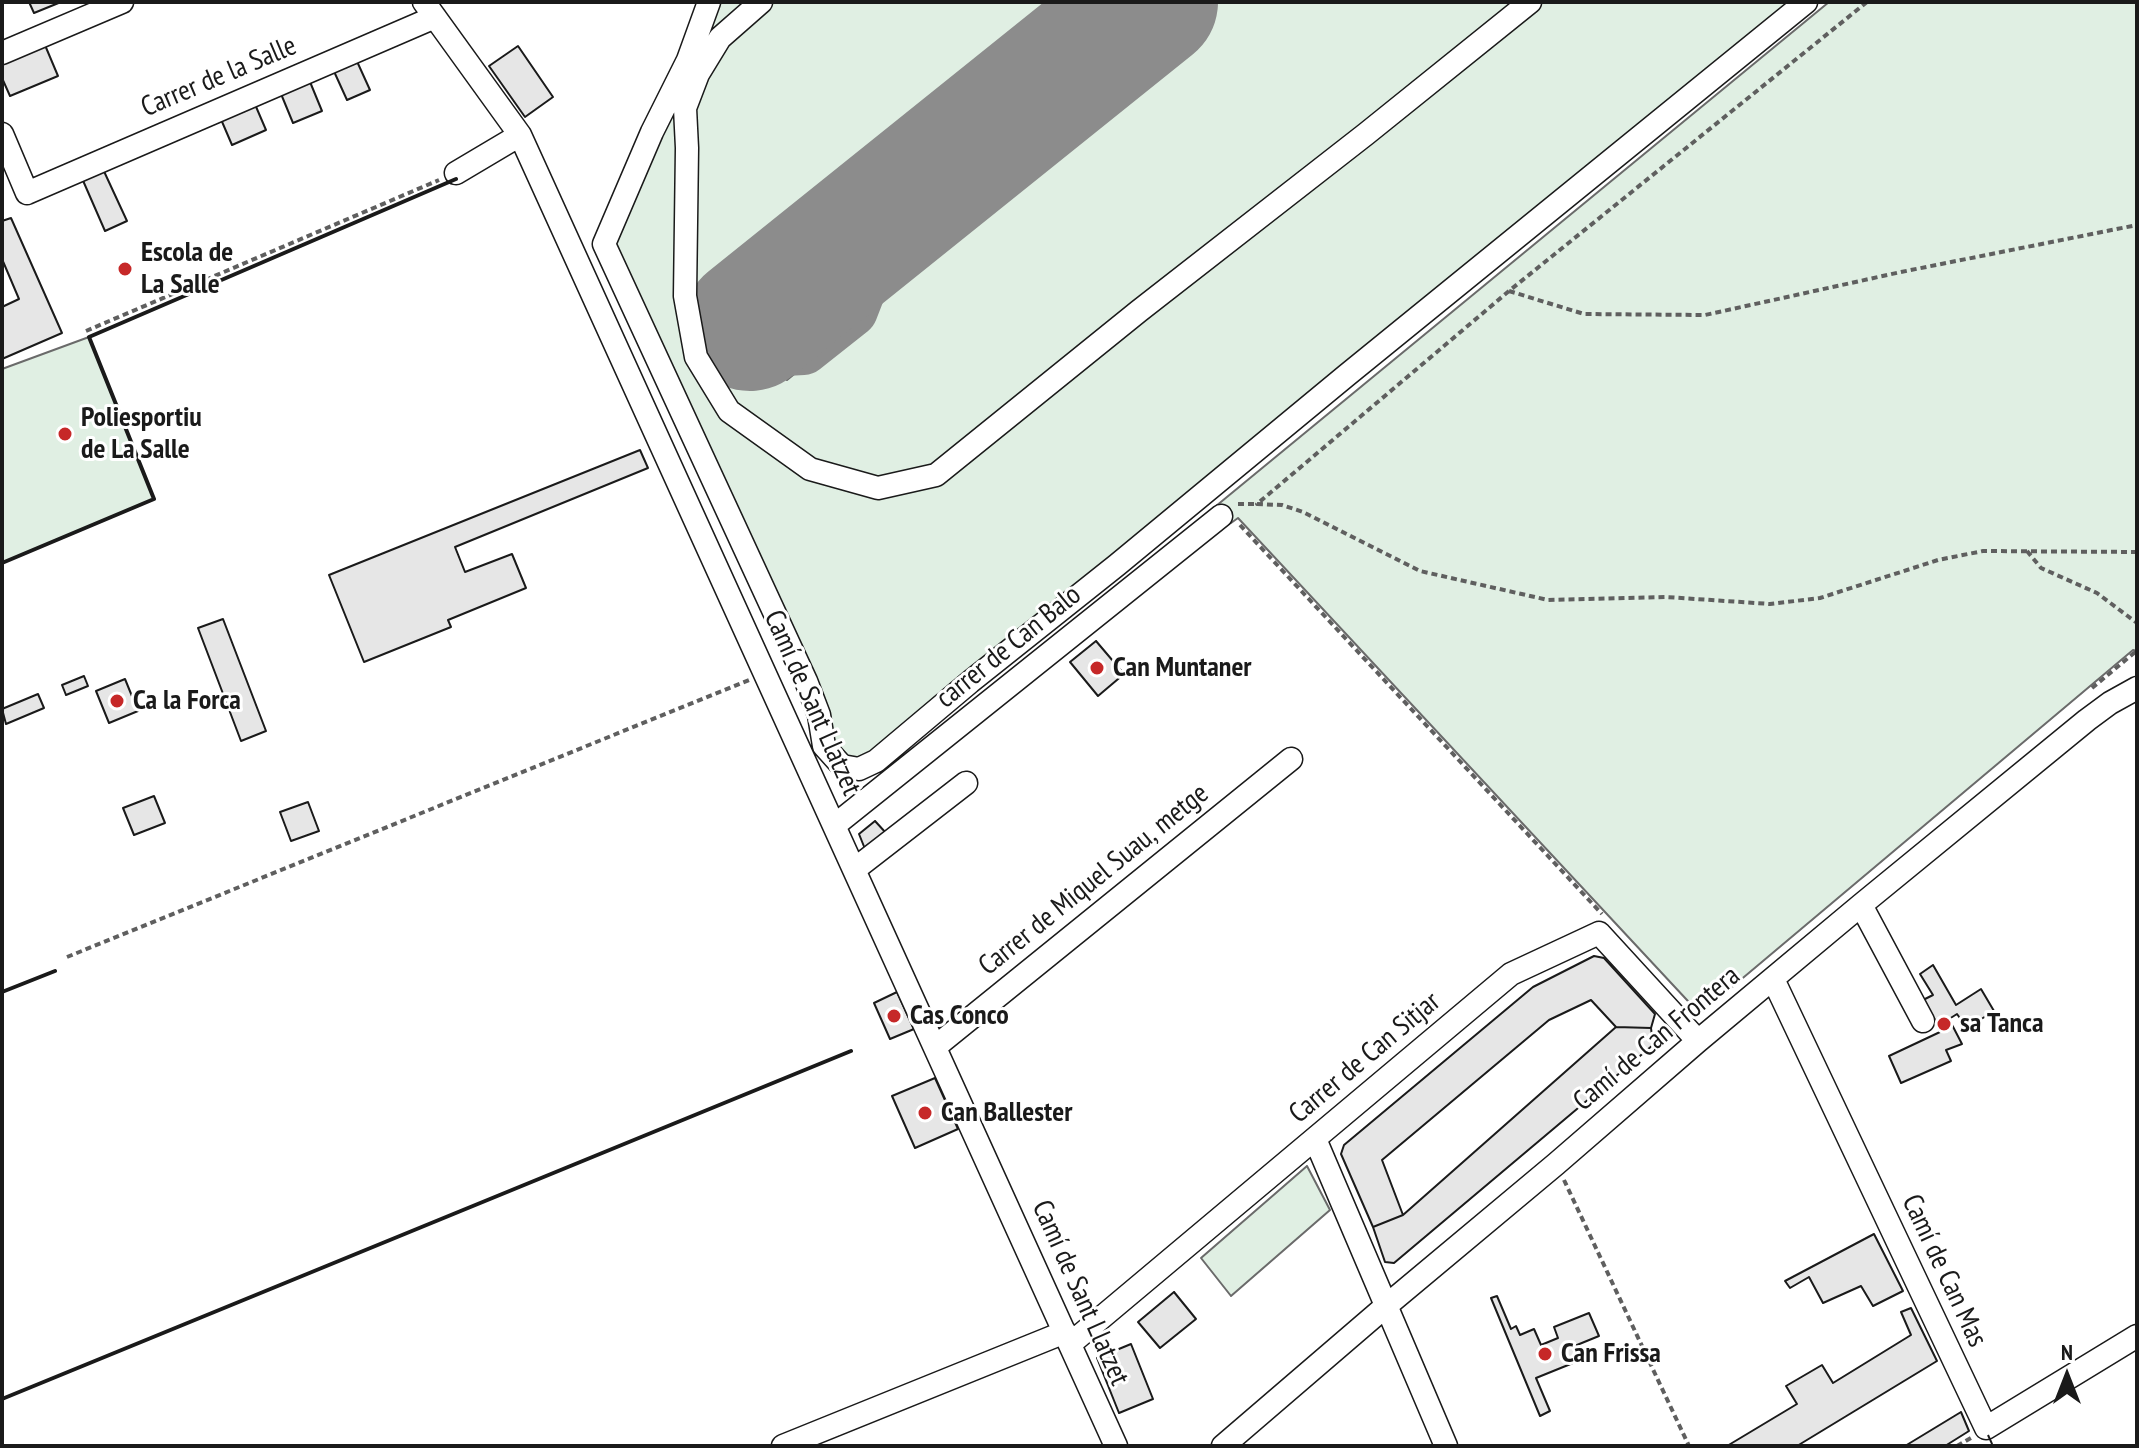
<!DOCTYPE html>
<meta charset="utf-8">
<style>
body{margin:0}
#map{position:relative;width:2139px;height:1448px;overflow:hidden;background:#fff;font-family:"PT Sans Narrow",sans-serif}
canvas{display:block}
.frame{position:absolute;inset:0;border:4px solid #1a1a1a;pointer-events:none}
.north{position:absolute;left:2027px;top:1336px;width:80px;height:80px;-webkit-text-stroke:6px #fff;paint-order:stroke;rotate:0deg;font-size:22px;font-weight:700;line-height:32px;text-align:center;color:#1a1a1a}
.north::after{content:'';display:block;margin:auto;width:28px;height:36px;background:#1a1a1a;clip-path:polygon(50% 0,100% 100%,50% 72%,0 100%)}
</style>
<div id="map">
<canvas width="2139" height="1448"></canvas>
<div class="frame"></div>
<div class="north">N</div>
</div>
<script>
const c = document.querySelector('canvas').getContext('2d');
c.lineJoin = 'round';
function fill(path, color) { c.fillStyle = color; c.fill(path, 'evenodd'); }
const poly = rows => new Path2D(rows.map(r => 'M' + r).join(''));
function strokePath(path, color, width, dash) { c.strokeStyle = color; c.lineWidth = width; c.lineCap = dash ? 'butt' : 'round'; c.setLineDash(dash || []); c.stroke(path); }
function drawText(font, color, halo, rows, align = 'center') {
  c.font = font + ' "PT Sans Narrow",sans-serif'; c.lineWidth = 6; c.setLineDash([]); c.textBaseline = 'middle'; c.strokeStyle = halo; c.fillStyle = color; for (const [text, x, y, turn = 0] of rows) {
    c.save(); c.translate(x, y); c.rotate((+turn || 0) * Math.PI / 180); c.textAlign = isNaN(turn) ? turn : align; if (halo) c.strokeText(text, 0, 0); c.fillText(text, 0, 0); c.restore();
  }
}
const green = poly([
 [707,2,1098,2,725,303,787,380,865,316,887,254,1203,2,1804,2,876,761,842,766,604,244,707,2],
 [1829,2,2137,2,2137,651,2133,650,1700,1014,1238,518,1231,523,1216,506,1829,2],
 [89,337,154,499,2,563,2,369,89,337],
 [1307,1166,1330,1210,1231,1296,1201,1258,1307,1166]
]);
fill(green, '#e0efe3');
strokePath(green, '#6a6a6a', 2);
strokePath(poly([
 [894,213,881,233,851,310,803,348,785,349,767,340,759,331,755,322,753,309,756,299,763,286,782,272,823,262,844,252,894,213]
]), '#8c8c8c', 54);
strokePath(poly([
 [750,324,1151,2]
]), '#8c8c8c', 134);
const building = poly([
 [29,2,61,2,34,13,29,2],
 [42,38,58,76,10,96,2,78,2,55,42,38],
 [518,46,553,97,525,117,489,66,518,46],
 [355,57,370,90,347,100,332,67,355,57],
 [308,77,322,111,293,123,279,89,308,77],
 [254,102,266,130,232,145,220,117,254,102],
 [102,167,127,221,105,231,81,176,102,167],
 [11,218,62,333,2,359,2,307,19,299,2,259,2,221,11,218],
 [640,450,648,468,455,547,465,572,512,554,526,588,448,620,451,627,364,662,329,575,640,450],
 [223,619,266,731,241,741,198,628,223,619],
 [1096,641,1124,674,1098,696,1070,662,1096,641],
 [84,676,88,686,66,695,62,685,84,676],
 [125,679,138,711,109,723,96,691,125,679],
 [38,694,44,708,6,724,2,709,38,694],
 [154,796,165,823,134,835,123,808,154,796],
 [308,802,319,831,291,841,280,812,308,802],
 [875,821,886,833,865,849,859,834,875,821],
 [1594,956,1604,958,1655,1014,1651,1028,1616,1027,1591,1000,1549,1020,1382,1160,1403,1215,1373,1227,1341,1154,1344,1145,1533,987,1594,956],
 [1933,965,1956,1005,1981,989,1994,1011,1967,1028,1957,1014,1949,1019,1962,1044,1946,1050,1951,1061,1901,1083,1889,1056,1940,1032,1934,1018,1929,1021,1919,1002,1933,995,1920,974,1933,965],
 [897,992,914,1029,890,1039,874,1003,897,992],
 [1616,1027,1651,1028,1653,1045,1394,1263,1385,1262,1373,1227,1403,1215,1616,1027],
 [935,1078,958,1129,915,1148,892,1096,935,1078],
 [1874,1234,1903,1291,1873,1306,1861,1286,1823,1303,1809,1277,1790,1288,1785,1281,1874,1234],
 [1174,1292,1196,1319,1160,1348,1138,1322,1174,1292],
 [1497,1296,1511,1329,1516,1326,1520,1335,1534,1329,1541,1345,1558,1338,1554,1327,1589,1313,1599,1336,1572,1347,1578,1361,1536,1378,1550,1411,1540,1416,1491,1298,1497,1296],
 [1911,1308,1937,1361,1797,1446,1727,1446,1797,1404,1786,1386,1822,1365,1833,1383,1911,1335,1901,1312,1911,1308],
 [1131,1344,1153,1399,1119,1413,1097,1358,1131,1344],
 [1961,1412,1969,1431,1945,1446,1905,1446,1961,1412]
]);
fill(building, '#e6e6e6');
strokePath(building, '#1a1a1a', 2);
const minor = poly([
 [424,2,520,135,1116,1446],
 [709,2,688,60,652,132,604,244,806,681,819,715,824,746,842,766,859,769,876,761,970,682,1117,565,1347,375,1806,2],
 [761,2,720,38,698,74,685,108,687,148,685,296,696,357,729,411,810,469,878,488,936,475,1139,311,1366,134,1530,2],
 [2,53,122,2],
 [2,134,27,193,435,17],
 [456,173,520,135],
 [835,825,1221,516],
 [855,869,966,783],
 [1861,905,1923,1021],
 [1773,979,1986,1428,2137,1336],
 [935,1047,1291,759],
 [1315,1139,1446,1446],
 [1070,1344,1511,974,1599,933,1698,1041],
 [783,1446,1065,1332],
 [1223,1446,1386,1306,1556,1164,1698,1041,1861,905,2087,720,2110,703,2137,688]
]);
strokePath(minor, '#1a1a1a', 25);
strokePath(poly([
 [1867,2,1509,291,1257,504,1282,505,1303,512,1420,571,1548,600,1666,597,1770,604,1820,598,1938,560,1983,551,2137,552],
 [1509,291,1584,314,1705,315,1901,272,2137,225],
 [86,331,439,180],
 [1238,504,1257,504],
 [1240,525,1602,914],
 [2027,551,2041,568,2097,593,2137,623],
 [2092,688,2134,653,2137,654],
 [67,957,749,680],
 [1564,1180,1689,1446],
 [1957,1446,1971,1438]
]), '#5f5f5f', 4, [6, 4]);
strokePath(minor, '#fff', 22);
strokePath(poly([
 [1988,1435,1993,1446]
]), '#1a1a1a', 2, [10, 4]);
strokePath(poly([
 [2,563,154,499,89,337,456,179],
 [2,992,55,971],
 [2,1399,851,1051]
]), '#1a1a1a', 4);
for (const [x, y, r, color] of [
 [125,269,8,"#c62828"],
 [65,434,8,"#c62828"],
 [1097,668,8,"#c62828"],
 [117,701,8,"#c62828"],
 [894,1016,8,"#c62828"],
 [1944,1024,8,"#c62828"],
 [925,1113,8,"#c62828"],
 [1545,1354,8,"#c62828"]
]) { const dot = new Path2D(); dot.arc(x, y, r, 0, 2 * Math.PI); c.fillStyle = color; c.fill(dot); strokePath(dot, '#fff', 3); }
drawText('28px', '#1a1a1a', '#fff', [
 ["Carrer de la Salle",219,77,-23],
 ["carrer de Can Balo",1009,647,-39],
 ["Camí de Sant Llatzet",812,703,66],
 ["Carrer de Miquel Suau, metge",1094,880,-39],
 ["Camí de Can Frontera",1657,1039,-40],
 ["Carrer de Can Sitjar",1365,1058,-40],
 ["Camí de Can Mas",1944,1271,65],
 ["Camí de Sant Llatzet",1080,1293,66]
]);
drawText('bold 28px', '#1a1a1a', '#fff', [
 ["Escola de",141,253],
 ["La Salle",141,285],
 ["Poliesportiu",81,418],
 ["de La Salle",81,450],
 ["Can Muntaner",1113,668],
 ["Ca la Forca",133,701],
 ["Cas Conco",910,1016],
 ["sa Tanca",1960,1024],
 ["Can Ballester",941,1113],
 ["Can Frissa",1561,1354]
], 'left');
</script>
